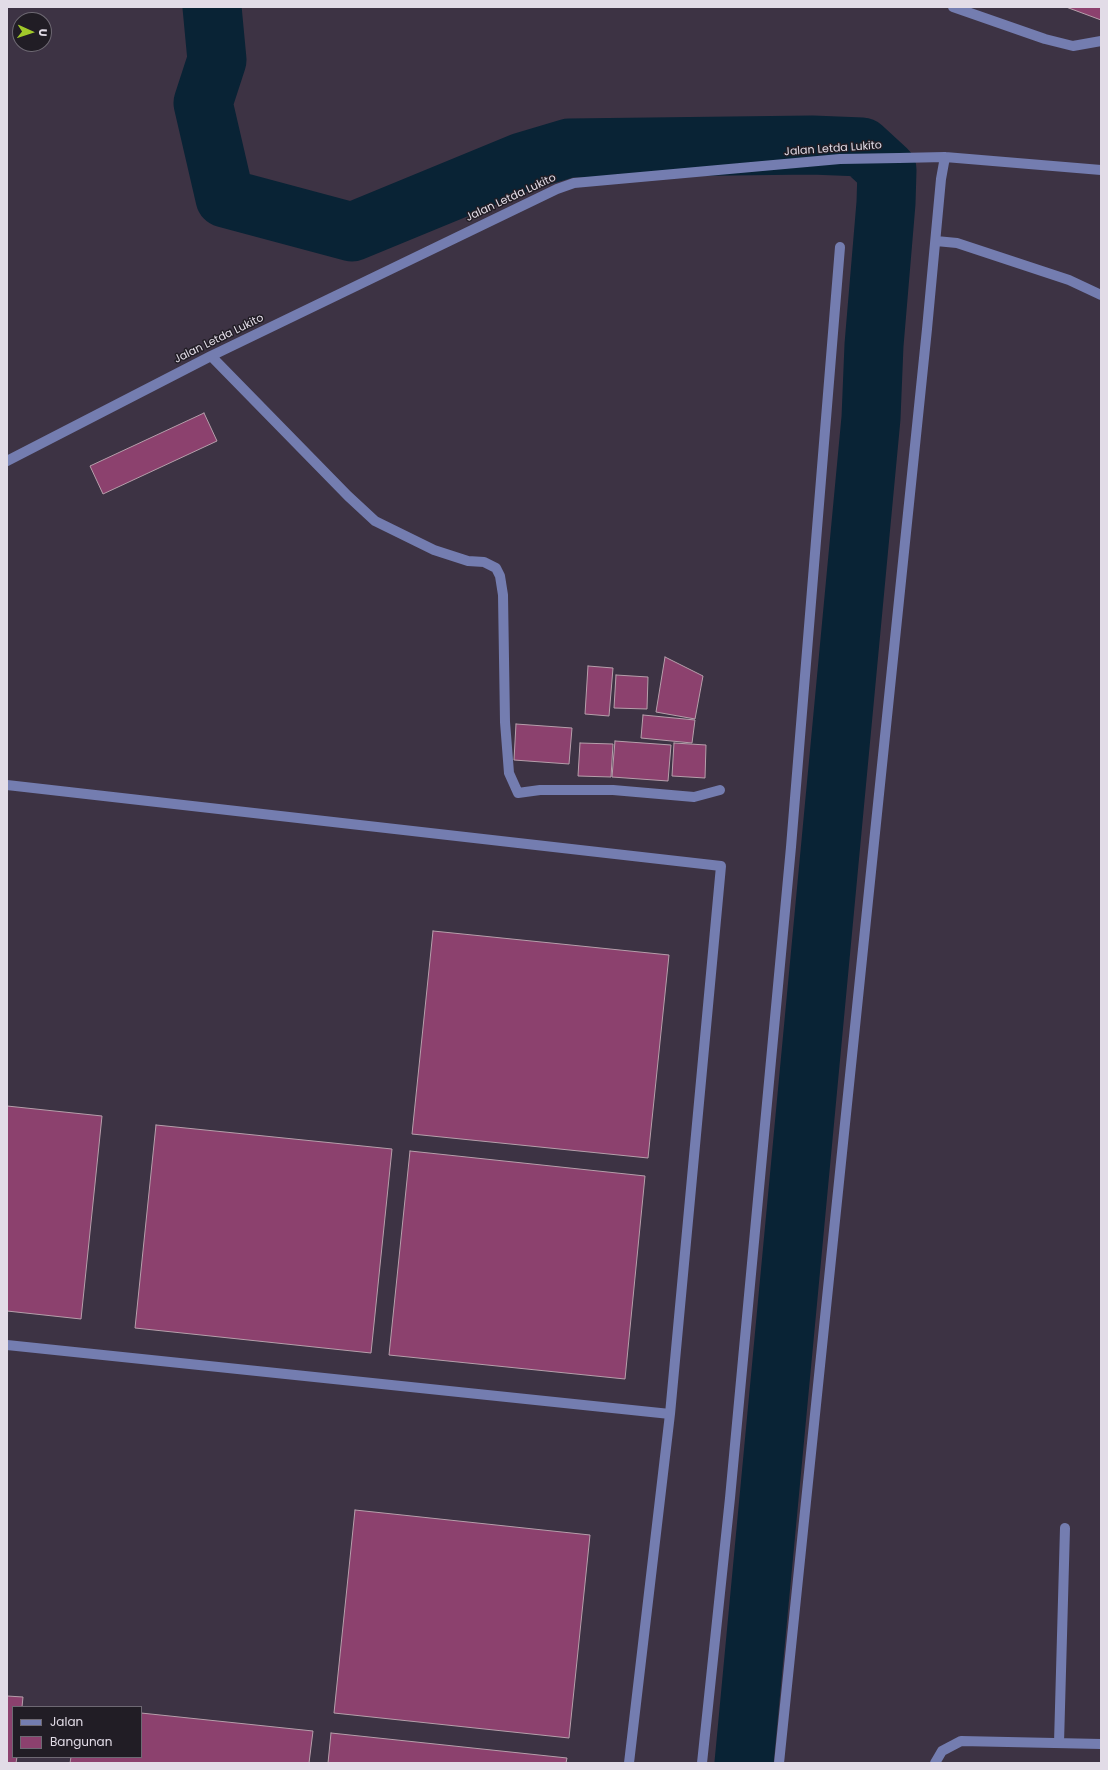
<!DOCTYPE html>
<style>
body{margin:0}
#map{position:relative;width:1108px;height:1770px;overflow:hidden;background:#3d3344;font-family:Poppins,sans-serif}
canvas{display:block}
.frame{position:absolute;inset:0;border:8px solid #e2dce7;pointer-events:none}
.legend{position:absolute;left:12px;top:1706px;width:130px;height:52px;box-sizing:border-box;background:#211d25;border:1px solid #6e6973;margin:0;padding:5px 7px;list-style:none;font-size:12px;color:#e2dce7}
.legend li{display:flex;align-items:center;gap:8px;height:20px}
.legend b{width:20px;border:1px solid #6e6973}
.north{position:absolute;left:12px;top:12px;width:40px;height:40px;box-sizing:border-box;background:#211d25;border:1px solid #6e6973;border-radius:50%;rotate:93deg;font-size:11px;font-weight:700;line-height:16px;text-align:center;color:#e2dce7}
.north::after{content:'';display:block;margin:auto;width:14px;height:18px;background:#a1c92a;clip-path:polygon(50% 0,100% 100%,50% 72%,0 100%)}
</style>
<div id="map">
<canvas width="1108" height="1770"></canvas>
<div class="frame"></div>
<ul class="legend">
<li><b style="height:5px;background:#747db0"></b>Jalan</li>
<li><b style="height:11px;background:#8c416e"></b>Bangunan</li>
</ul>
<div class="north">U</div>
</div>
<script>
const c = document.querySelector('canvas').getContext('2d');
c.lineJoin = 'round';
const poly = rows => new Path2D(rows.map(r => 'M' + r).join(''));
function strokePath(path, color, width, dash) { c.strokeStyle = color; c.lineWidth = width; c.lineCap = dash ? 'butt' : 'round'; c.setLineDash(dash || []); c.stroke(path); }
function fill(path, color) { c.fillStyle = color; c.fill(path, 'evenodd'); }
function drawText(font, color, halo, rows, align = 'center') {
  c.font = font + ' Poppins,sans-serif'; c.lineWidth = 3; c.setLineDash([]); c.textBaseline = 'middle'; c.strokeStyle = halo; c.fillStyle = color; for (const [text, x, y, turn = 0] of rows) {
    c.save(); c.translate(x, y); c.rotate((+turn || 0) * Math.PI / 180); c.textAlign = isNaN(turn) ? turn : align; if (halo) c.strokeText(text, 0, 0); c.fillText(text, 0, 0); c.restore();
  }
}
strokePath(poly([
 [212,7,217,60,203,103,225,198,352,232,522,162,569,148,812,145,862,147,887,170,886,203,874,345,871,418,744,1763]
]), '#092335', 59);
const building = poly([
 [1066,7,1101,7,1101,20,1066,7],
 [204,413,217,441,103,494,90,466,204,413],
 [665,657,703,676,695,719,656,712,665,657],
 [588,666,613,668,609,716,585,714,588,666],
 [616,675,648,677,647,709,614,708,616,675],
 [643,715,695,720,692,743,641,738,643,715],
 [516,724,572,728,569,764,514,760,516,724],
 [615,741,671,745,668,781,612,777,615,741],
 [580,743,613,744,611,777,578,776,580,743],
 [674,743,706,745,705,778,672,776,674,743],
 [433,931,669,955,648,1158,412,1134,433,931],
 [7,1106,102,1116,81,1319,7,1311,7,1106],
 [156,1125,392,1149,371,1353,135,1328,156,1125],
 [410,1151,645,1176,625,1379,389,1355,410,1151],
 [355,1510,590,1535,569,1738,334,1713,355,1510],
 [7,1696,23,1697,22,1707,13,1707,13,1757,17,1757,16,1763,7,1763,7,1696],
 [141,1713,313,1731,309,1763,70,1763,71,1757,141,1757,141,1713],
 [331,1733,567,1758,566,1763,328,1763,331,1733]
]);
fill(building, '#8c416e');
strokePath(building, '#b69fab', 1);
strokePath(poly([
 [953,7,1045,39,1073,46,1101,41],
 [936,241,957,243,1069,280,1101,295],
 [211,356,348,496,375,521,434,550,468,561,484,562,496,568,500,576,503,595,505,722,509,773,518,793,540,790,613,790,694,797,720,790],
 [7,461,211,356,557,189,574,183,840,159,899,158,945,157,1101,170],
 [7,785,721,866,670,1414,629,1763],
 [7,1345,670,1414],
 [1059,1743,1065,1528],
 [702,1763,730,1498,791,847,840,247],
 [779,1763,927,329,941,179,945,157],
 [935,1763,942,1751,961,1741,1101,1744]
]), '#747db0', 10);
drawText('11px', '#e2dce7', '#211d25', [
 ["Jalan Letda Lukito",833,149,-4],
 ["Jalan Letda Lukito",511,198,-25],
 ["Jalan Letda Lukito",219,339,-26]
]);
</script>
